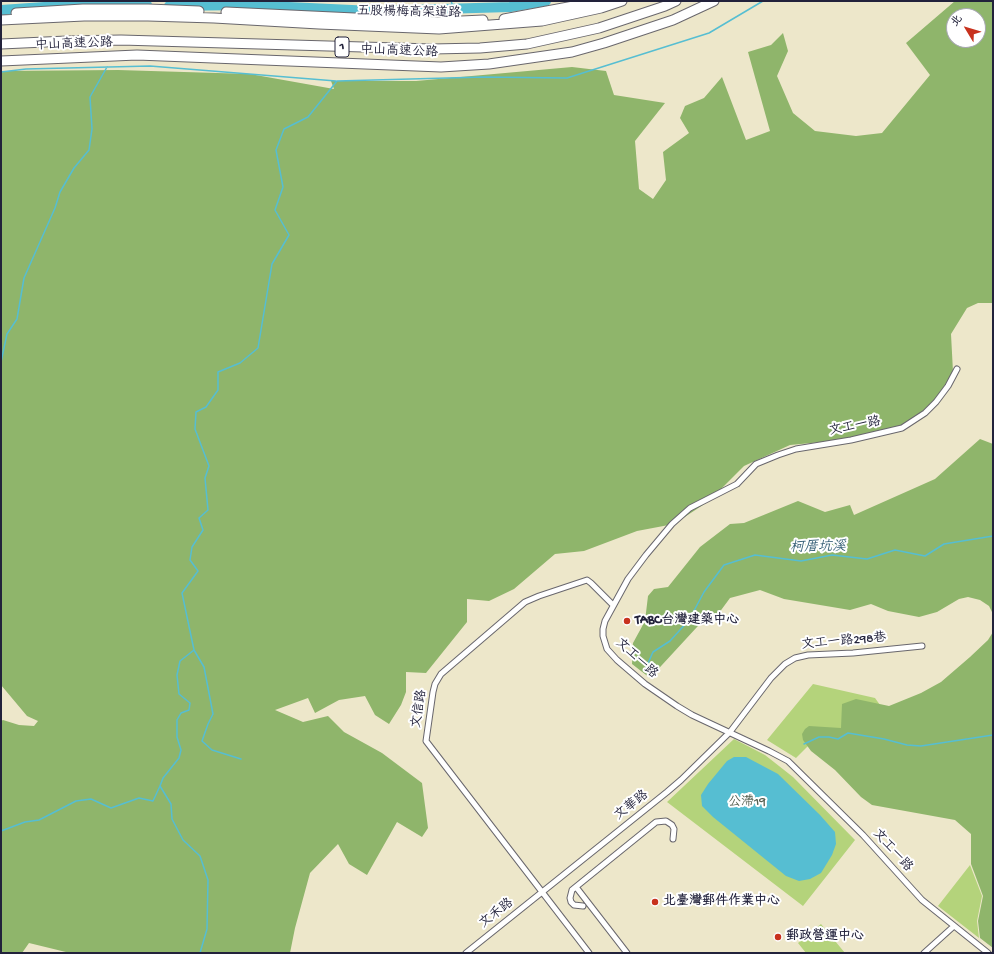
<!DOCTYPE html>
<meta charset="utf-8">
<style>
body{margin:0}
#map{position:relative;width:994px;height:954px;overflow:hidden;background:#ede7ca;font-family:"Gochi Hand","LXGW WenKai TC",sans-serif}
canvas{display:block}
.frame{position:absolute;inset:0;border:2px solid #22223b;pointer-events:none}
.north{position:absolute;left:946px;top:8px;width:40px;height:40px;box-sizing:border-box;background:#fff;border:1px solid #a7a7b1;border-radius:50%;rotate:308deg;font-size:11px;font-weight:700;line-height:16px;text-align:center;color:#22223b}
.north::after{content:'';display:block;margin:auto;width:14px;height:18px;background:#c8321e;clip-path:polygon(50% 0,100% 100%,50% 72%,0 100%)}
</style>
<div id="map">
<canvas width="994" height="954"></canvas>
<div class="frame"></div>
<div class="north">北</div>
</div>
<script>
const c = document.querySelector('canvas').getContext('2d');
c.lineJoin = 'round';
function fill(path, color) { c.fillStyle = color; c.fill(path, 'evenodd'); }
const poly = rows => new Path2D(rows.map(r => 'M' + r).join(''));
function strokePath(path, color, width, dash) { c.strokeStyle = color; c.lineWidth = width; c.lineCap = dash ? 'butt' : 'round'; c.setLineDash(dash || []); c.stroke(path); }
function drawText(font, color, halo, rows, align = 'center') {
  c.font = font + ' "Gochi Hand","LXGW WenKai TC",sans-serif'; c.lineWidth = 4; c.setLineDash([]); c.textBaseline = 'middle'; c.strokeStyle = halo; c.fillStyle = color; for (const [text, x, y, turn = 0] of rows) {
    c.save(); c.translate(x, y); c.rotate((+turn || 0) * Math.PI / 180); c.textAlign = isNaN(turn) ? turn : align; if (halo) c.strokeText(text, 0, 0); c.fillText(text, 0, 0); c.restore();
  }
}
fill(poly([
 [813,684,875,698,885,712,813,741,796,758,767,740],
 [734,739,765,755,793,777,855,840,803,906,667,802],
 [970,865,982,896,977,921,979,938,938,906],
 [821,924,845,953,806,953,798,943]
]), '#b4d37b');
fill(poly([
 [955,1,993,1,993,303,978,303,967,308,951,334,953,372,935,401,906,425,833,441,790,445,744,466,709,501,674,524,637,531,584,551,555,554,514,589,489,601,467,599,467,622,426,673,406,672,406,692,401,705,389,724,375,715,365,696,339,700,315,713,308,698,275,710,303,722,328,716,344,732,382,753,422,783,428,828,422,837,397,822,367,875,349,864,338,844,310,873,295,928,290,953,70,953,29,943,22,953,1,953,1,721,3,720,19,725,34,726,38,721,27,716,1,685,1,71,118,70,250,74,334,89,331,81,416,81,572,67,606,71,614,95,665,103,635,141,639,189,653,199,666,180,663,152,689,133,680,118,685,106,704,98,722,77,746,140,770,131,748,52,771,45,783,33,788,51,777,76,793,113,815,131,856,136,882,133,930,75,906,43],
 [954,16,978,16,978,40,954,40],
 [980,439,993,444,993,614,989,606,980,600,968,597,959,599,937,612,919,617,888,611,871,604,850,610,784,599,760,590,730,598,716,617,709,614,650,678,632,664,633,643,645,621,648,596,654,589,668,587,700,547,730,524,744,523,798,501,825,512,850,505,854,515,935,479],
 [993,632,993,948,980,938,978,921,983,896,971,864,971,834,955,820,872,805,861,797,835,770,811,751,803,740,802,734,805,729,809,726,841,728,842,704,856,699,889,706,921,693,941,682,970,657,988,640]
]), '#8fb56b');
fill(poly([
 [734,757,746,757,778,774,820,815,835,832,836,844,832,855,821,873,810,879,799,881,786,876,713,817,702,806,701,795,708,784,727,761]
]), '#56bed2');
strokePath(poly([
 [451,1,454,9],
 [1,72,26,69,150,66,336,81],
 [1,362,7,334,17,319,24,278,55,208,60,192,74,168,89,150,92,129,90,97,107,67],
 [194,650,204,667,213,714,208,724,202,741,212,750,241,759],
 [645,670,653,652,670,641,689,620,704,592,724,565,755,555,801,561,832,555,867,559,895,550,925,556,944,544,993,536],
 [804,744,819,737,829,737,838,739,848,733,884,739,907,745,921,746,993,735],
 [1,831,25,822,39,820,76,801,91,799,111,808,139,798,153,801,160,786],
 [200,953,207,929,208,880,200,856,183,840,172,819,171,804,160,786,163,778,179,758,181,750,177,737,177,720,181,713,189,710,190,703,179,694,177,675,180,661,194,650,182,593,198,571,190,560,192,547,203,530,199,518,208,510,205,478,209,466,195,429,196,412,206,407,218,390,218,372,240,363,258,348,272,264,289,235,275,210,283,187,276,150,284,129,308,117,337,81,484,77,567,78,709,33,763,1]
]), '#56bed2', 1.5);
strokePath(poly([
 [169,6,246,5,373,11,510,7,546,1],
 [1,10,102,3,147,5]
]), '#56bed2', 10);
const minor = poly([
 [957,369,948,386,936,402,925,413,902,428,851,440,796,449,778,455,756,464,737,484,690,508,672,524,646,555,628,579,605,621,603,629,603,636,607,649,617,660,645,684,677,706,692,715,769,751,788,761,863,835,922,900,988,953],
 [576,887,627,953],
 [583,906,574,905,571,902,570,898,572,890,656,822,666,821,672,825,674,829,673,839],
 [466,953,667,792,681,780,730,732,771,678,785,664,795,658,808,655,853,653,922,646],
 [589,953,426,741,433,692,435,684,441,674,525,602,539,596,587,580,591,583,613,605],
 [924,953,954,926]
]);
const motorway = poly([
 [226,12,440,22,483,20],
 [16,13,83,9,148,9,199,11],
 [504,19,600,1],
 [1,20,84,16,148,16,214,18,319,24,439,29,542,21,601,8,622,1],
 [1,44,67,41,121,40,432,49,480,48,527,44,599,28,665,6,676,1],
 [1,61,137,55,441,67,489,64,572,52,604,43,673,20,714,1]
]);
strokePath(minor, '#69676d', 7);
strokePath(motorway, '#69676d', 11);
strokePath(minor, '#fff', 5);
strokePath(motorway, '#fff', 9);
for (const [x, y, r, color] of [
 [627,621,4,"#c8321e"],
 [655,902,4,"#c8321e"],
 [778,937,4,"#c8321e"]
]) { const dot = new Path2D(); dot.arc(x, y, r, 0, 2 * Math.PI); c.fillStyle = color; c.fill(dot); strokePath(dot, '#fff', 1.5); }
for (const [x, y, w] of [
 [342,47,14]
]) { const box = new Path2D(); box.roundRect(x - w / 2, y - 10, w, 20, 3); c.fillStyle = '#fff'; c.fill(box); strokePath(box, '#22223b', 1); }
drawText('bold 12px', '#22223b', null, [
 ["1",342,47]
]);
drawText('13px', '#22223b', '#fff', [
 ["五股楊梅高架道路",409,13,1],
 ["中山高速公路",74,45,-2],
 ["中山高速公路",399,52,2],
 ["文工一路",855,427,-11],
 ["文工一路298巷",844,642,-5],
 ["文工一路",636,659,43],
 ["文信路",420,709,-81],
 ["文華路",632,806,-38],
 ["文工一路",892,851,48],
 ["文禾路",497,914,-38]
]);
drawText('bold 13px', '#22223b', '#fff', [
 ["TABC台灣建築中心",635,621],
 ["北臺灣郵件作業中心",663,902],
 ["郵政營運中心",786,937]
], 'left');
drawText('13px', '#556051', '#fff', [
 ["公滯19",747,803]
]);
drawText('italic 14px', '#376077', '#fff', [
 ["柯厝坑溪",818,548,-1]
]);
</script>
